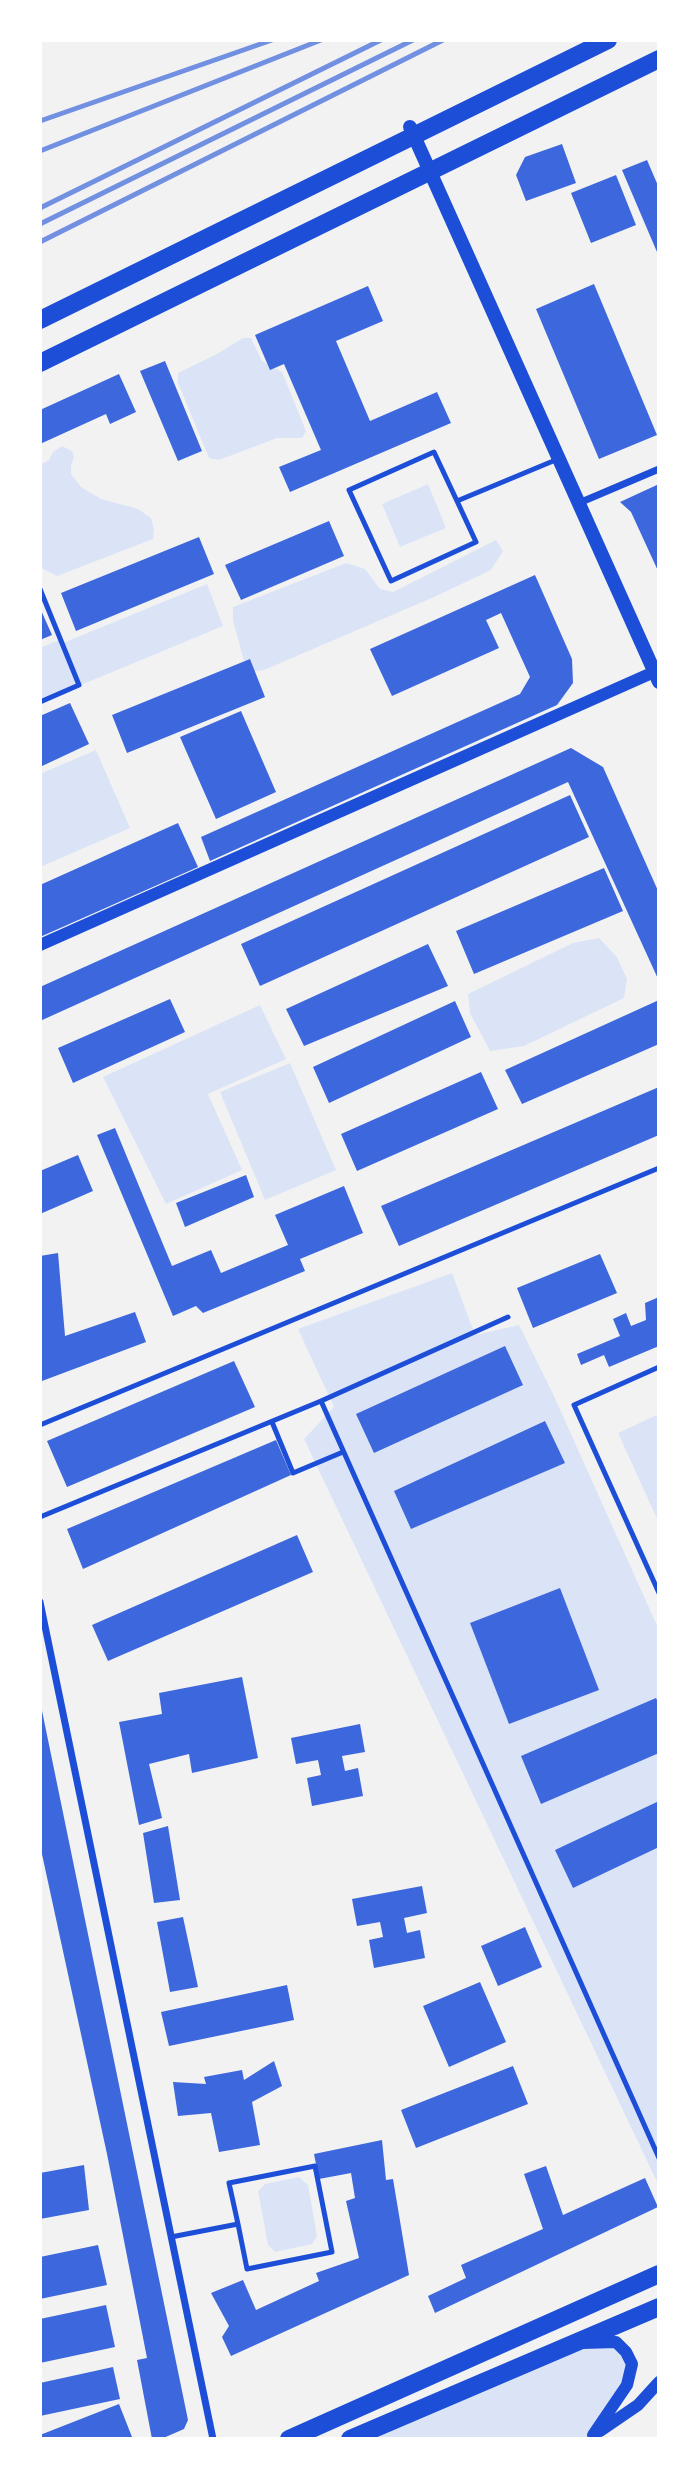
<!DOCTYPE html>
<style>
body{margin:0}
#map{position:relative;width:699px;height:2479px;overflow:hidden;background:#f2f2f2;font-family:Ubuntu,sans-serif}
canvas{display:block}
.frame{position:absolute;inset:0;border:42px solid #fff;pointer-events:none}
</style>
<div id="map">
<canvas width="699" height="2479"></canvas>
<div class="frame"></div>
</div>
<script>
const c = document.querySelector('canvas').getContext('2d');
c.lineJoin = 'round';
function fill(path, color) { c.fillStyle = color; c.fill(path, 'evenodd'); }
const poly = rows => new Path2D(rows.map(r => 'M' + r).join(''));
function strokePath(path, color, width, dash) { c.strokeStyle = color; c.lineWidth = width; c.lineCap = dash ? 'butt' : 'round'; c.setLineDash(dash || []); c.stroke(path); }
fill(poly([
 [243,338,251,338,262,361,282,372,306,431,302,438,277,438,219,460,209,458,178,383,178,373,217,354],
 [62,446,72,451,74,457,71,466,71,474,81,487,101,499,138,509,151,518,154,529,153,539,57,576,43,569,40,561,40,465,49,460,53,452],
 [428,484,446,528,400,547,382,504],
 [496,540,503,551,491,570,434,597,264,670,247,672,233,621,233,607,346,563,365,569,380,589,393,592],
 [207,584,223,626,40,702,40,648,61,639,63,643],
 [96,750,130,828,40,867,40,774],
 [599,938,617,957,627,979,624,998,524,1046,490,1051,470,1013,468,994,573,943],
 [260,1005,286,1059,208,1094,242,1170,166,1204,103,1077],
 [290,1063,336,1170,265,1200,220,1092],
 [452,1273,475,1335,519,1325,553,1394,659,1630,659,2186,304,1439,334,1407,298,1329],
 [659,1414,659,1523,618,1433],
 [299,2177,308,2185,317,2236,312,2244,275,2252,268,2245,258,2191,265,2184],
 [616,2342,632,2364,593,2435,588,2439,350,2439,575,2343]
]), '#dbe4f7');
fill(poly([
 [562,144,576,183,526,201,516,175,525,157],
 [647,160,659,188,659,203,657,204,659,208,659,252,657,252,622,170],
 [616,175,636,225,591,243,571,193],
 [594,284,657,435,599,459,536,309],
 [368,286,383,321,336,341,370,421,437,392,451,423,290,492,279,467,321,450,284,364,270,370,255,335],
 [165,361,202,451,178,461,140,371],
 [119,374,136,412,110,424,106,414,40,444,40,410],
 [659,484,659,573,631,512,620,502],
 [329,521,344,556,241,600,225,565],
 [199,537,214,574,76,631,61,593],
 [535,575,572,659,573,683,557,705,210,861,201,837,520,694,530,677,501,613,486,620,499,648,392,696,370,649],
 [40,608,52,635,40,640],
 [250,659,265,697,127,753,112,715],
 [70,703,89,744,40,767,40,716],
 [241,711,276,792,216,819,180,737],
 [571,748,603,767,659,893,659,981,568,782,40,1021,40,987],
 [570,795,589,837,260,986,241,944],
 [178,823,198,867,40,937,40,885],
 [604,868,623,911,474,974,456,931],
 [428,944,448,986,304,1046,286,1009],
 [170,999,185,1032,73,1083,58,1048],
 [659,1000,659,1044,522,1104,505,1070],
 [455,1001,471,1037,329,1103,313,1067],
 [481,1072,498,1109,357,1171,341,1134],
 [659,1087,659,1135,399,1246,381,1206],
 [115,1128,172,1266,211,1250,221,1273,288,1245,275,1215,344,1186,363,1233,300,1259,305,1271,203,1313,196,1306,173,1316,97,1135],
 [78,1155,93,1191,40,1214,40,1171],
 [246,1175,254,1197,185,1227,176,1203],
 [58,1253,65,1336,135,1312,146,1342,42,1381,40,1370,40,1256],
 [600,1254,617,1293,533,1328,517,1288],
 [659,1297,659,1346,609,1367,604,1355,581,1365,577,1354,620,1336,613,1319,626,1313,631,1326,646,1320,645,1303],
 [505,1346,523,1385,374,1453,356,1414],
 [234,1361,255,1407,67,1487,47,1441],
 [545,1421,565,1463,411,1529,394,1491],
 [276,1440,291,1475,83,1569,67,1529],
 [297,1535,313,1572,108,1661,92,1625],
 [560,1588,599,1690,509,1724,470,1623],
 [242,1677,258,1758,192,1773,189,1754,149,1764,162,1818,139,1825,119,1722,162,1714,159,1693],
 [656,1698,659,1704,659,1753,541,1804,521,1756],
 [40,1701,188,2420,184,2429,161,2439,152,2439,137,2360,147,2358,107,2154,40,1845],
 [360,1724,365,1752,342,1756,345,1771,358,1768,363,1796,312,1806,307,1778,321,1775,318,1760,296,1764,291,1738],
 [659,1801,659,1847,573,1888,555,1850],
 [168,1826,180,1900,154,1903,143,1833],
 [422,1886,427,1913,404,1918,407,1933,420,1930,425,1958,374,1968,369,1940,383,1937,380,1922,357,1926,352,1899],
 [183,1917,198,1987,170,1992,157,1922],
 [525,1927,542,1967,498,1986,481,1946],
 [480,1982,506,2042,449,2067,423,2006],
 [287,1985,294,2020,169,2046,161,2012],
 [274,2061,282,2086,252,2102,260,2145,219,2152,211,2113,178,2116,173,2082,206,2084,204,2077,242,2070,244,2080],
 [513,2066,528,2104,416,2148,401,2110],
 [382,2140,386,2180,393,2179,409,2275,231,2356,222,2337,229,2326,211,2293,243,2280,256,2310,319,2281,316,2273,359,2258,346,2201,355,2198,351,2173,319,2179,314,2154],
 [84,2165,89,2210,40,2219,40,2173],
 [546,2166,563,2215,645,2178,658,2207,435,2313,428,2296,466,2278,461,2265,543,2229,524,2174],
 [98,2245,107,2285,40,2299,40,2257],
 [106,2305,115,2347,40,2363,40,2319],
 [113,2367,120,2399,40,2416,40,2383],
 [119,2404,132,2437,40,2439,40,2435]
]), '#3d67dc');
strokePath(poly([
 [457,501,476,542,391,581,349,490,434,452,457,501,558,459],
 [40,589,79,685,40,702],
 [659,1367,574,1405,659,1593],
 [321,1401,659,2158],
 [272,1422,293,1473,343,1452],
 [40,1425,659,1168],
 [40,1517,321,1401,508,1317],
 [171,2237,238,2224,247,2269,332,2252,315,2166,229,2183,238,2224]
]), '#1d4ed8', 5);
strokePath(poly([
 [579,503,659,469],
 [40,1602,213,2439]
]), '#1d4ed8', 7);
strokePath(poly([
 [40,945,654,672],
 [582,2343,616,2342,626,2352,632,2364,627,2385,593,2435],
 [600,2431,638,2405,659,2382]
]), '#1d4ed8', 12);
strokePath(poly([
 [410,127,659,682]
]), '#1d4ed8', 14);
strokePath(poly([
 [40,320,608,40],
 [40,363,659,59],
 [289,2439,659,2274],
 [350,2439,659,2307]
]), '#1d4ed8', 18);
strokePath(poly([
 [40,121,272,40],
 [40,151,321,40],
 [40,208,381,40],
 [40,224,413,40],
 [40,242,443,40]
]), '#7290e2', 5);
</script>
